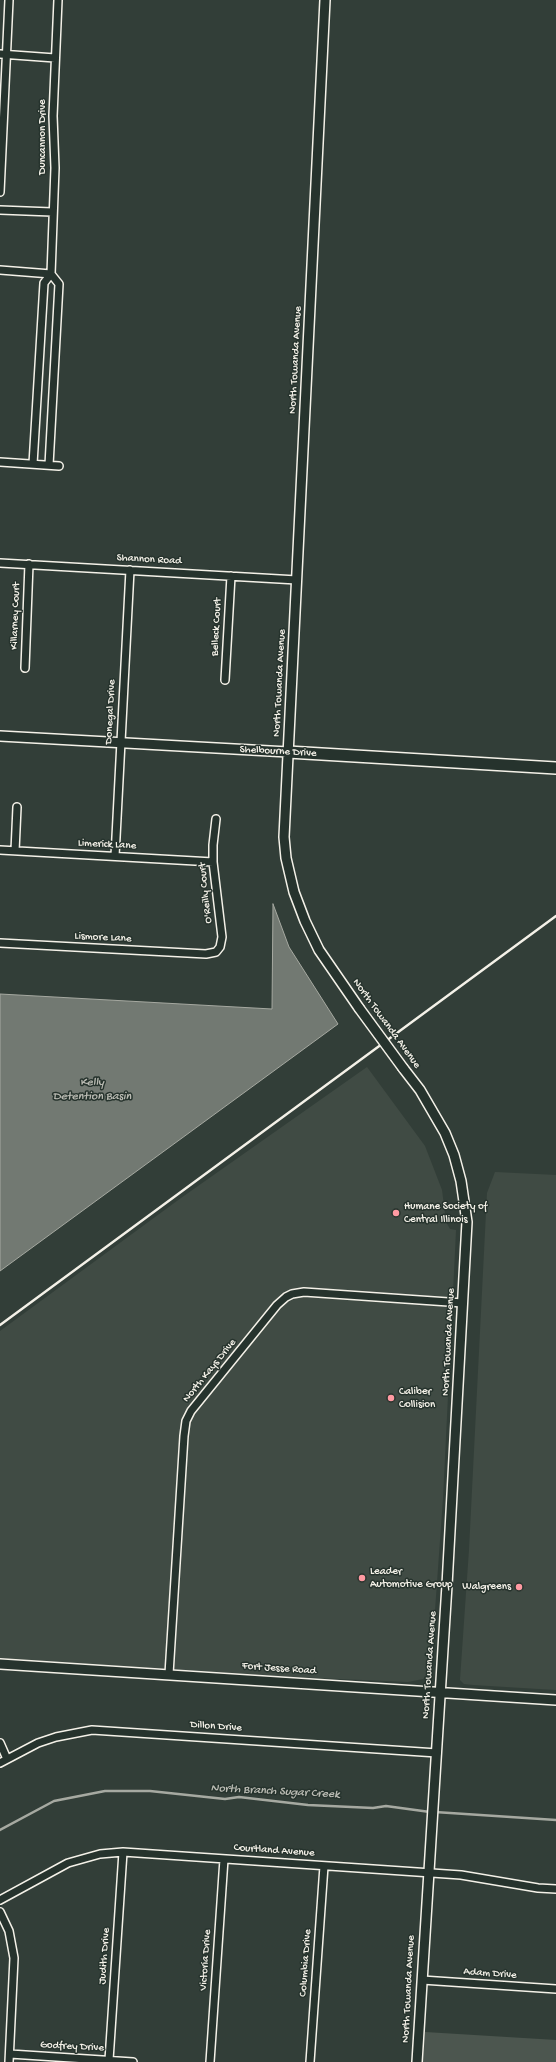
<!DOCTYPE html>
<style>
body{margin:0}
canvas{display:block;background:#323e38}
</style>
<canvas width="556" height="2062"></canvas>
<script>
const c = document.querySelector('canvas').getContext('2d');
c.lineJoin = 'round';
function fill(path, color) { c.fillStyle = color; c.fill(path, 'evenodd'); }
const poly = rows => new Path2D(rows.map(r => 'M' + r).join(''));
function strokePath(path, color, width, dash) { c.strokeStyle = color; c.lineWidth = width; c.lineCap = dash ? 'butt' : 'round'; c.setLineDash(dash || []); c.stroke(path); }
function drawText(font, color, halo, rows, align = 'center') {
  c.font = font + ' "Gochi Hand",sans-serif'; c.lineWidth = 3; c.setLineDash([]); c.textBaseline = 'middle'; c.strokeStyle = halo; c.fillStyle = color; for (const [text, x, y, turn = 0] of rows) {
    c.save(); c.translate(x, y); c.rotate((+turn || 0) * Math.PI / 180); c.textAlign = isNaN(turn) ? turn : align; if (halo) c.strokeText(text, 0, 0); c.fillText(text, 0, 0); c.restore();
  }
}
fill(poly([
 [367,1067,425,1146,442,1190,446,1222,450,1229,456,1230,443,1498,431,1666,429,1674,423,1679,408,1682,295,1677,0,1658,0,1331,181,1198],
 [495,1172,556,1175,556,1690,473,1685,464,1684,460,1680,469,1550,487,1193]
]), '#404b44');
fill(poly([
 [425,2032,556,2040,556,2062,423,2062]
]), '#4c564f');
const water = poly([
 [273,904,289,947,338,1024,0,1271,0,994,272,1009,273,904]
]);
fill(water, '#727972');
strokePath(water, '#a6a9a1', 1);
strokePath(poly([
 [435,1812,556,1820],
 [0,1830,54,1801,105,1791,150,1791,225,1799,239,1797,308,1805,373,1808,386,1806,430,1812]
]), '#a6a9a1', 2.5);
const street = poly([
 [0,54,55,58],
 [0,192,9,0],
 [0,210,52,212],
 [0,270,51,274],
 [0,462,59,466],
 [33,464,44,283,51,274,55,168,53,116,58,0],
 [49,465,59,284,51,274],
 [0,563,297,580],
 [25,668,29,564],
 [225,680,231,576],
 [0,850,213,862],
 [15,851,17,807],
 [115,856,130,570],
 [0,943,206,954,216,952,220,947,222,937,213,862,213,845,216,819],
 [169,1674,184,1436,186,1421,191,1411,277,1305,286,1297,292,1294,304,1292,463,1303],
 [0,1743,7,1759],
 [0,1763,38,1743,56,1737,92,1730,437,1753],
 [0,1900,68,1863,100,1854,123,1852,461,1875,538,1888,556,1889],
 [0,1912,9,1931,14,1958,9,2062],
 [422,1980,556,1989],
 [10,2054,133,2062],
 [109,2060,123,1852],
 [210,2062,224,1859],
 [310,2062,324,1866]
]);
const secondary = poly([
 [325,0,284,837,286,858,294,892,305,921,319,950,359,1008],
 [0,736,288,752],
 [403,1068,420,1090,445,1133,454,1155,461,1181,467,1222,447,1585,417,2062],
 [0,1664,556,1700]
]);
const primary = poly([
 [288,752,556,768]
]);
strokePath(street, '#f4f1e8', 10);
strokePath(secondary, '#f4f1e8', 12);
strokePath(primary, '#f4f1e8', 14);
strokePath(street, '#26332d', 7);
strokePath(secondary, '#26332d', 9);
strokePath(primary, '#26332d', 11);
strokePath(poly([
 [0,1325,556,916]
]), '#f4f1e8', 2.5);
const secondaryBridge = poly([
 [359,1008,403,1068]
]);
strokePath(secondaryBridge, '#f4f1e8', 12, []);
strokePath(secondaryBridge, '#26332d', 9);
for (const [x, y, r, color] of [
 [396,1213,4,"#ff9aa2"],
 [391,1398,4,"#ff9aa2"],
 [362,1578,4,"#ff9aa2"],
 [519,1587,4,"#ff9aa2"]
]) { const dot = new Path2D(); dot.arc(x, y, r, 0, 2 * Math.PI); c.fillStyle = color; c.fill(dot); strokePath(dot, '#26332d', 1.5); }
drawText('11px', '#f4f1e8', '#26332d', [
 ["Duncannon Drive",43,137,-90],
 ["North Towanda Avenue",296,360,-87],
 ["Shannon Road",149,560,3],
 ["Killarney Court",16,616,-88],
 ["Belleck Court",217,627,-87],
 ["North Towanda Avenue",280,683,-87],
 ["Donegal Drive",111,712,-87],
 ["Shelbourne Drive",278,752,3],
 ["Limerick Lane",107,845,3],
 ["O'Reilly Court",206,893,-96],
 ["Lismore Lane",103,938,3],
 ["North Towanda Avenue",386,1024,54],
 ["North Towanda Avenue",449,1342,-87],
 ["North Kays Drive",210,1371,-51],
 ["North Towanda Avenue",430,1665,-86],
 ["Fort Jesse Road",279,1669,4],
 ["Dillon Drive",216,1727,4],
 ["Courtland Avenue",274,1851,4],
 ["Judith Drive",105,1956,-86],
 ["Victoria Drive",206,1960,-86],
 ["Columbia Drive",306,1963,-86],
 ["Adam Drive",490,1974,4],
 ["North Towanda Avenue",409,1989,-87],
 ["Godfrey Drive",72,2047,3]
]);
drawText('11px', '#f4f1e8', '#26332d', [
 ["Humane Society of",404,1207],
 ["Central Illinois",404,1220],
 ["Caliber",399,1392],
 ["Collision",399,1405],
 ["Leader",370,1572],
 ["Automotive Group",370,1585],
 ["Walgreens",511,1587,"right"]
], 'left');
drawText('italic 12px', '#babbb3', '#26332d', [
 ["Kelly",92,1083],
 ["Detention Basin",92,1097],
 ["North Branch Sugar Creek",275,1792,3]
]);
</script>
